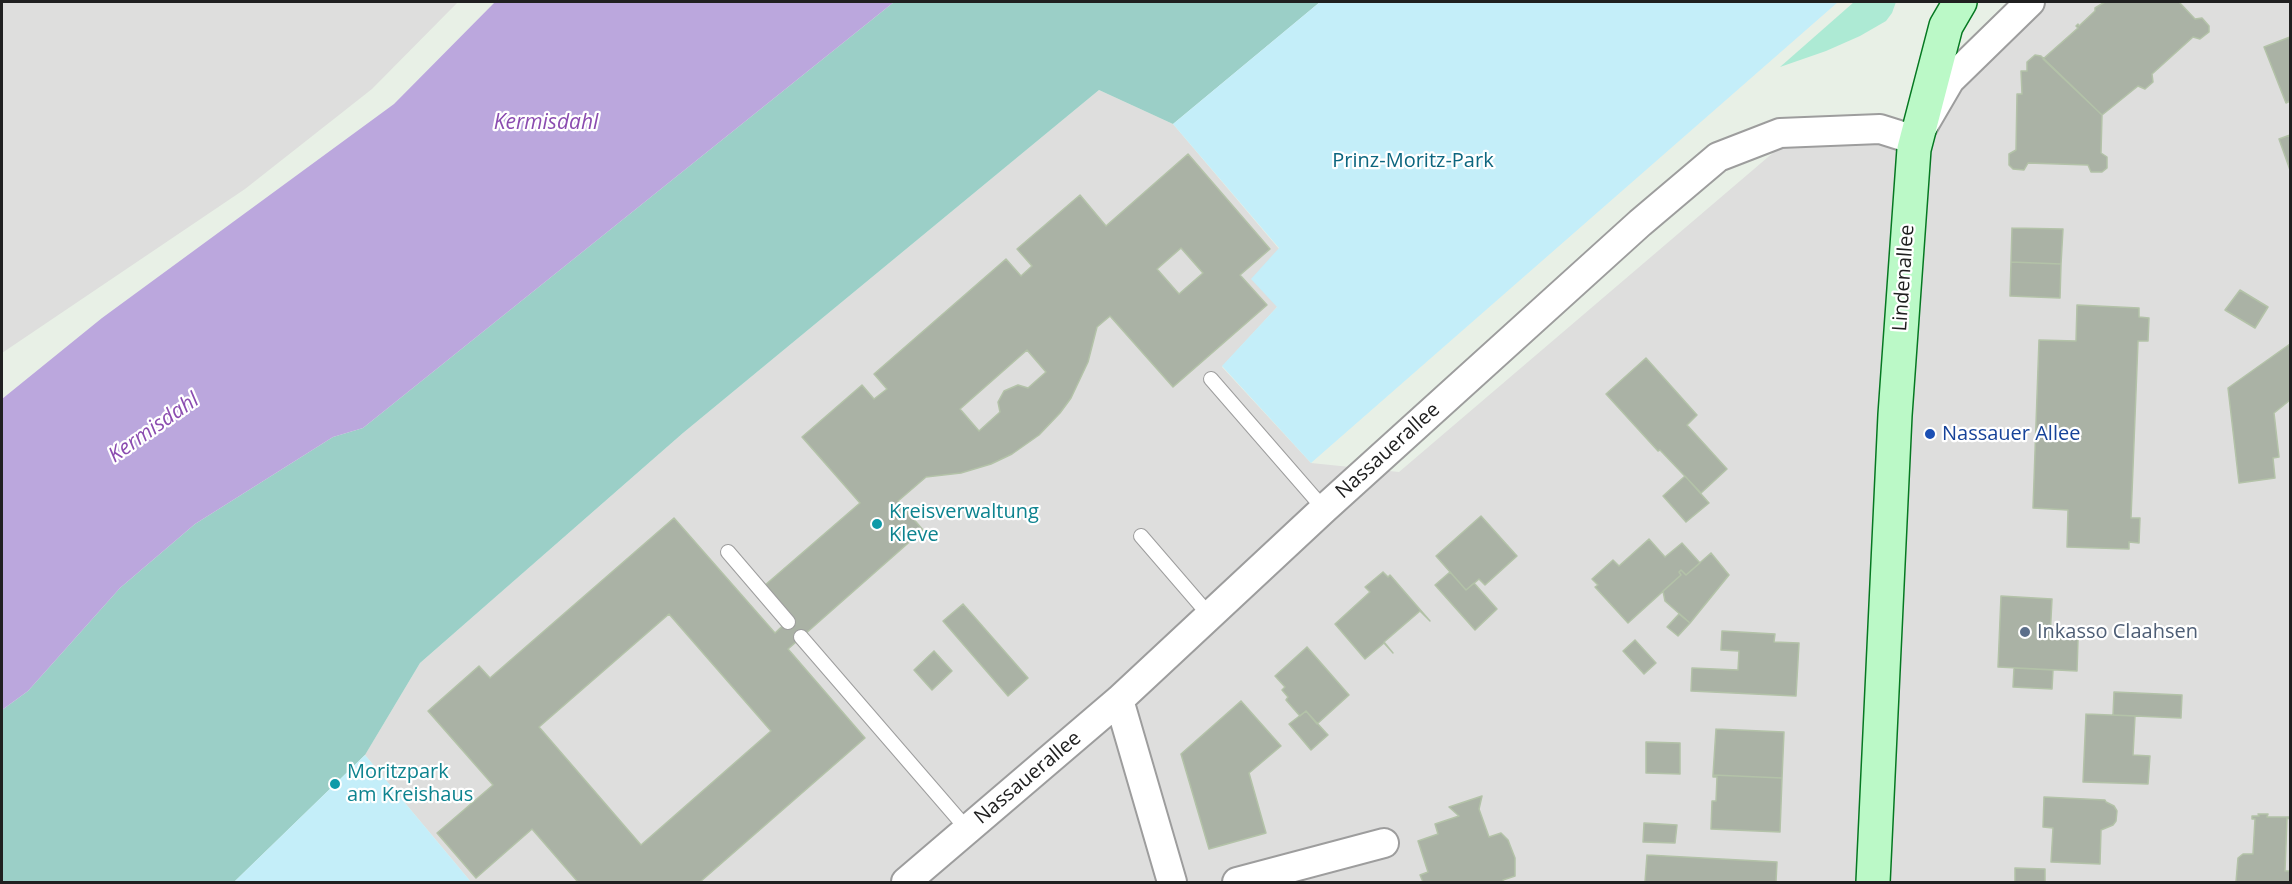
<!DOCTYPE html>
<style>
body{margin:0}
#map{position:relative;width:2292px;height:884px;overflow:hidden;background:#e8f0e6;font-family:"Open Sans",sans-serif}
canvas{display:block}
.frame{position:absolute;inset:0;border:3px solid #202020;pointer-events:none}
</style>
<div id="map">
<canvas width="2292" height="884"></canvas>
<div class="frame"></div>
</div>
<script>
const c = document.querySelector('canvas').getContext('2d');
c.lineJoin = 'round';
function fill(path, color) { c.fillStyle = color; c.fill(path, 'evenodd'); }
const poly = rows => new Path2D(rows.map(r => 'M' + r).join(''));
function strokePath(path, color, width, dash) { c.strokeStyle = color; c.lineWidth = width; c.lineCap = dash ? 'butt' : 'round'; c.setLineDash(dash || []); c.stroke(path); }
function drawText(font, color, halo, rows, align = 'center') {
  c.font = font + ' "Open Sans",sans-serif'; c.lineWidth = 4.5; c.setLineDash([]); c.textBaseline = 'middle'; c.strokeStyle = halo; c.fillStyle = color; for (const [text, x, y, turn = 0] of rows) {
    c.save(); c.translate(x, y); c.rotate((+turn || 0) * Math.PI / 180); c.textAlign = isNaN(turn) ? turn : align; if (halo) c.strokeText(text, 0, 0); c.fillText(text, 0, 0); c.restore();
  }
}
fill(poly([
 [2,2,458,2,372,89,245,189,2,353],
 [2030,2,2290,2,2290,882,471,882,365,755,420,663,683,433,1099,90,1173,124,1279,249,1277,307,1222,367,1311,463,1399,472,1788,140,1916,140]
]), '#dededd');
fill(poly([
 [1854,2,1896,2,1892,13,1886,21,1860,36,1826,51,1780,67]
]), '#adead4');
fill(poly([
 [894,2,1320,2,1173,124,1099,90,683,433,420,663,365,755,234,882,2,882,2,710,28,691,120,588,195,524,333,437,363,428]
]), '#9bcfc7');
fill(poly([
 [1320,2,1838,2,1311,463,1222,366,1277,307,1251,279,1279,248,1173,124],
 [365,755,471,882,234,882,335,784]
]), '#c4eef9');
fill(poly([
 [495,2,894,2,363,428,333,437,195,524,120,588,28,691,2,710,2,399,102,318,394,104]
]), '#bba7dd');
const building = poly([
 [2105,2,2179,2,2195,19,2202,18,2209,26,2209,32,2200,39,2193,37,2152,74,2153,82,2145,89,2138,86,2102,115,2043,59,2078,28,2076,26,2078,24,2079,26,2095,11,2095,8,2105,2],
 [2290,37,2290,101,2286,103,2264,47,2290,37],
 [2035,55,2041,56,2102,115,2101,153,2107,157,2107,168,2102,172,2091,172,2088,165,2028,163,2024,170,2013,169,2009,165,2009,154,2016,150,2017,94,2022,94,2021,71,2027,71,2027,62,2035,55],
 [2290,135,2290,170,2279,139,2290,135],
 [1188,154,1270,249,1240,275,1267,305,1173,387,1110,316,1097,327,1088,362,1071,398,1060,413,1039,435,1012,454,991,464,961,473,926,477,898,501,923,530,788,649,865,738,700,882,578,882,532,829,476,878,437,833,493,785,428,711,479,666,490,678,674,518,775,633,791,618,764,586,860,503,802,437,862,385,874,399,887,389,874,374,1006,259,1021,276,1032,266,1017,249,1080,195,1106,226,1188,154],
 [1181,248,1203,273,1179,294,1157,269,1181,248],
 [1027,350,1046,372,1028,388,1018,385,1004,391,998,402,1000,412,979,431,960,409,1027,350],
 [669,614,771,731,641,845,539,727,669,614],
 [2012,228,2063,229,2061,264,2011,262,2012,228],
 [2011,262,2061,264,2060,298,2010,296,2011,262],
 [2240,290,2268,307,2255,328,2225,310,2240,290],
 [2077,305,2139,308,2139,317,2149,318,2148,341,2138,341,2131,518,2140,518,2139,543,2129,542,2129,549,2067,547,2068,510,2033,508,2039,340,2076,341,2077,305],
 [2290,344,2290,400,2274,413,2279,457,2273,458,2275,478,2239,483,2228,388,2290,344],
 [1646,358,1697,415,1687,425,1727,469,1701,493,1660,450,1658,451,1606,394,1646,358],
 [1685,476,1709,503,1686,522,1663,496,1685,476],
 [1481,516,1517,556,1485,585,1479,579,1466,590,1436,556,1481,516],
 [1649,539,1665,557,1682,543,1700,563,1686,575,1681,570,1679,572,1681,575,1628,623,1595,587,1598,585,1592,579,1613,560,1619,566,1649,539],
 [1711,553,1729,575,1690,623,1665,601,1663,591,1681,575,1679,572,1681,570,1686,575,1711,553],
 [1383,572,1388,577,1390,575,1430,621,1420,611,1384,642,1393,653,1384,643,1365,659,1335,624,1370,592,1365,587,1383,572],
 [1450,572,1466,590,1474,583,1497,609,1475,630,1435,585,1450,572],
 [2001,596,2052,599,2050,638,2078,639,2077,671,1998,667,2001,596],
 [963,604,1028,678,1008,696,943,621,963,604],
 [1679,614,1690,623,1678,636,1667,627,1679,614],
 [1722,631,1775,634,1774,642,1799,643,1796,696,1691,691,1692,668,1738,670,1739,651,1721,650,1722,631],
 [1635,640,1656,663,1644,674,1623,651,1635,640],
 [1307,647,1349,695,1317,724,1306,711,1300,716,1286,700,1288,697,1282,690,1285,687,1275,676,1307,647],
 [934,651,952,671,932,690,914,670,934,651],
 [2014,668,2053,670,2052,689,2013,687,2014,668],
 [2114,692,2182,695,2181,718,2113,715,2114,692],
 [1241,701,1281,746,1249,773,1266,833,1209,849,1181,754,1241,701],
 [1306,711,1328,735,1311,750,1289,724,1306,711],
 [2086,714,2135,716,2133,755,2150,756,2148,784,2083,782,2086,714],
 [1716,729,1784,732,1782,778,1713,775,1716,729],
 [1646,742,1680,743,1680,774,1646,773,1646,742],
 [1713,775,1782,778,1780,832,1711,829,1712,801,1716,801,1717,777,1713,777,1713,775],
 [1482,796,1479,809,1489,837,1501,833,1508,840,1515,858,1515,876,1503,880,1504,882,1423,882,1420,875,1428,872,1418,841,1438,834,1435,824,1459,816,1449,807,1482,796],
 [2044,797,2105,800,2106,802,2114,806,2117,811,2116,821,2113,825,2101,830,2100,864,2051,862,2053,828,2043,827,2044,797],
 [2258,814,2268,814,2267,817,2290,817,2290,819,2287,818,2285,871,2290,871,2290,882,2236,882,2238,858,2243,854,2253,854,2255,819,2252,819,2252,816,2259,816,2258,814],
 [1644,823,1677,825,1675,843,1643,842,1644,823],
 [1647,855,1777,862,1776,882,1645,882,1647,855],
 [2015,868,2045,869,2045,882,2015,882,2015,868]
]);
fill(building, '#aab2a5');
strokePath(building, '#b3c2a8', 1.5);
const lane = poly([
 [1211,379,1324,509],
 [1141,536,1210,616],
 [728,552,788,622],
 [801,637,967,829]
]);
const street = poly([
 [1119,700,1172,882],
 [906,882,1119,700,1324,509,1640,223,1718,157,1780,133,1880,129,1915,140,1950,80,2030,2],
 [1237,882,1384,843]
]);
const secondary = poly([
 [1873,882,1895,415,1914,149,1946,26,1960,2]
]);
strokePath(lane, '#9d9d9d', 16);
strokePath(street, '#9d9d9d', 32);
strokePath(secondary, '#057821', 36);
strokePath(lane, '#fff', 14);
strokePath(street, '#fff', 28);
strokePath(secondary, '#bbf9c7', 33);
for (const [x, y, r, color] of [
 [1930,434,6,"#1a4fb4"],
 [877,524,6,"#0f9aa8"],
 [2025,632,6,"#5c6f8a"],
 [335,784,6,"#0f9aa8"]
]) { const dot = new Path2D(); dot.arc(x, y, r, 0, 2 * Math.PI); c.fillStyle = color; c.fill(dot); strokePath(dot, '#fff', 2); }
drawText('20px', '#0c667f', '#fff', [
 ["Prinz-Moritz-Park",1413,161]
]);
drawText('20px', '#202020', '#fff', [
 ["Lindenallee",1904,278,-86],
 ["Nassauerallee",1388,451,-42],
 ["Nassauerallee",1028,778,-40]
]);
drawText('20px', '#164399', '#fff', [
 ["Nassauer Allee",1942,434]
], 'left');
drawText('20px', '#0d838f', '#fff', [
 ["Kreisverwaltung",889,512],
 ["Kleve",889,535],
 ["Moritzpark",347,772],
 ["am Kreishaus",347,795]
], 'left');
drawText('20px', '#4e5e75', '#fff', [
 ["Inkasso Claahsen",2037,632]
], 'left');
drawText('italic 21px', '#8b4cb0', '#fff', [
 ["Kermisdahl",546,123],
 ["Kermisdahl",154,428,-35]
]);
</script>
